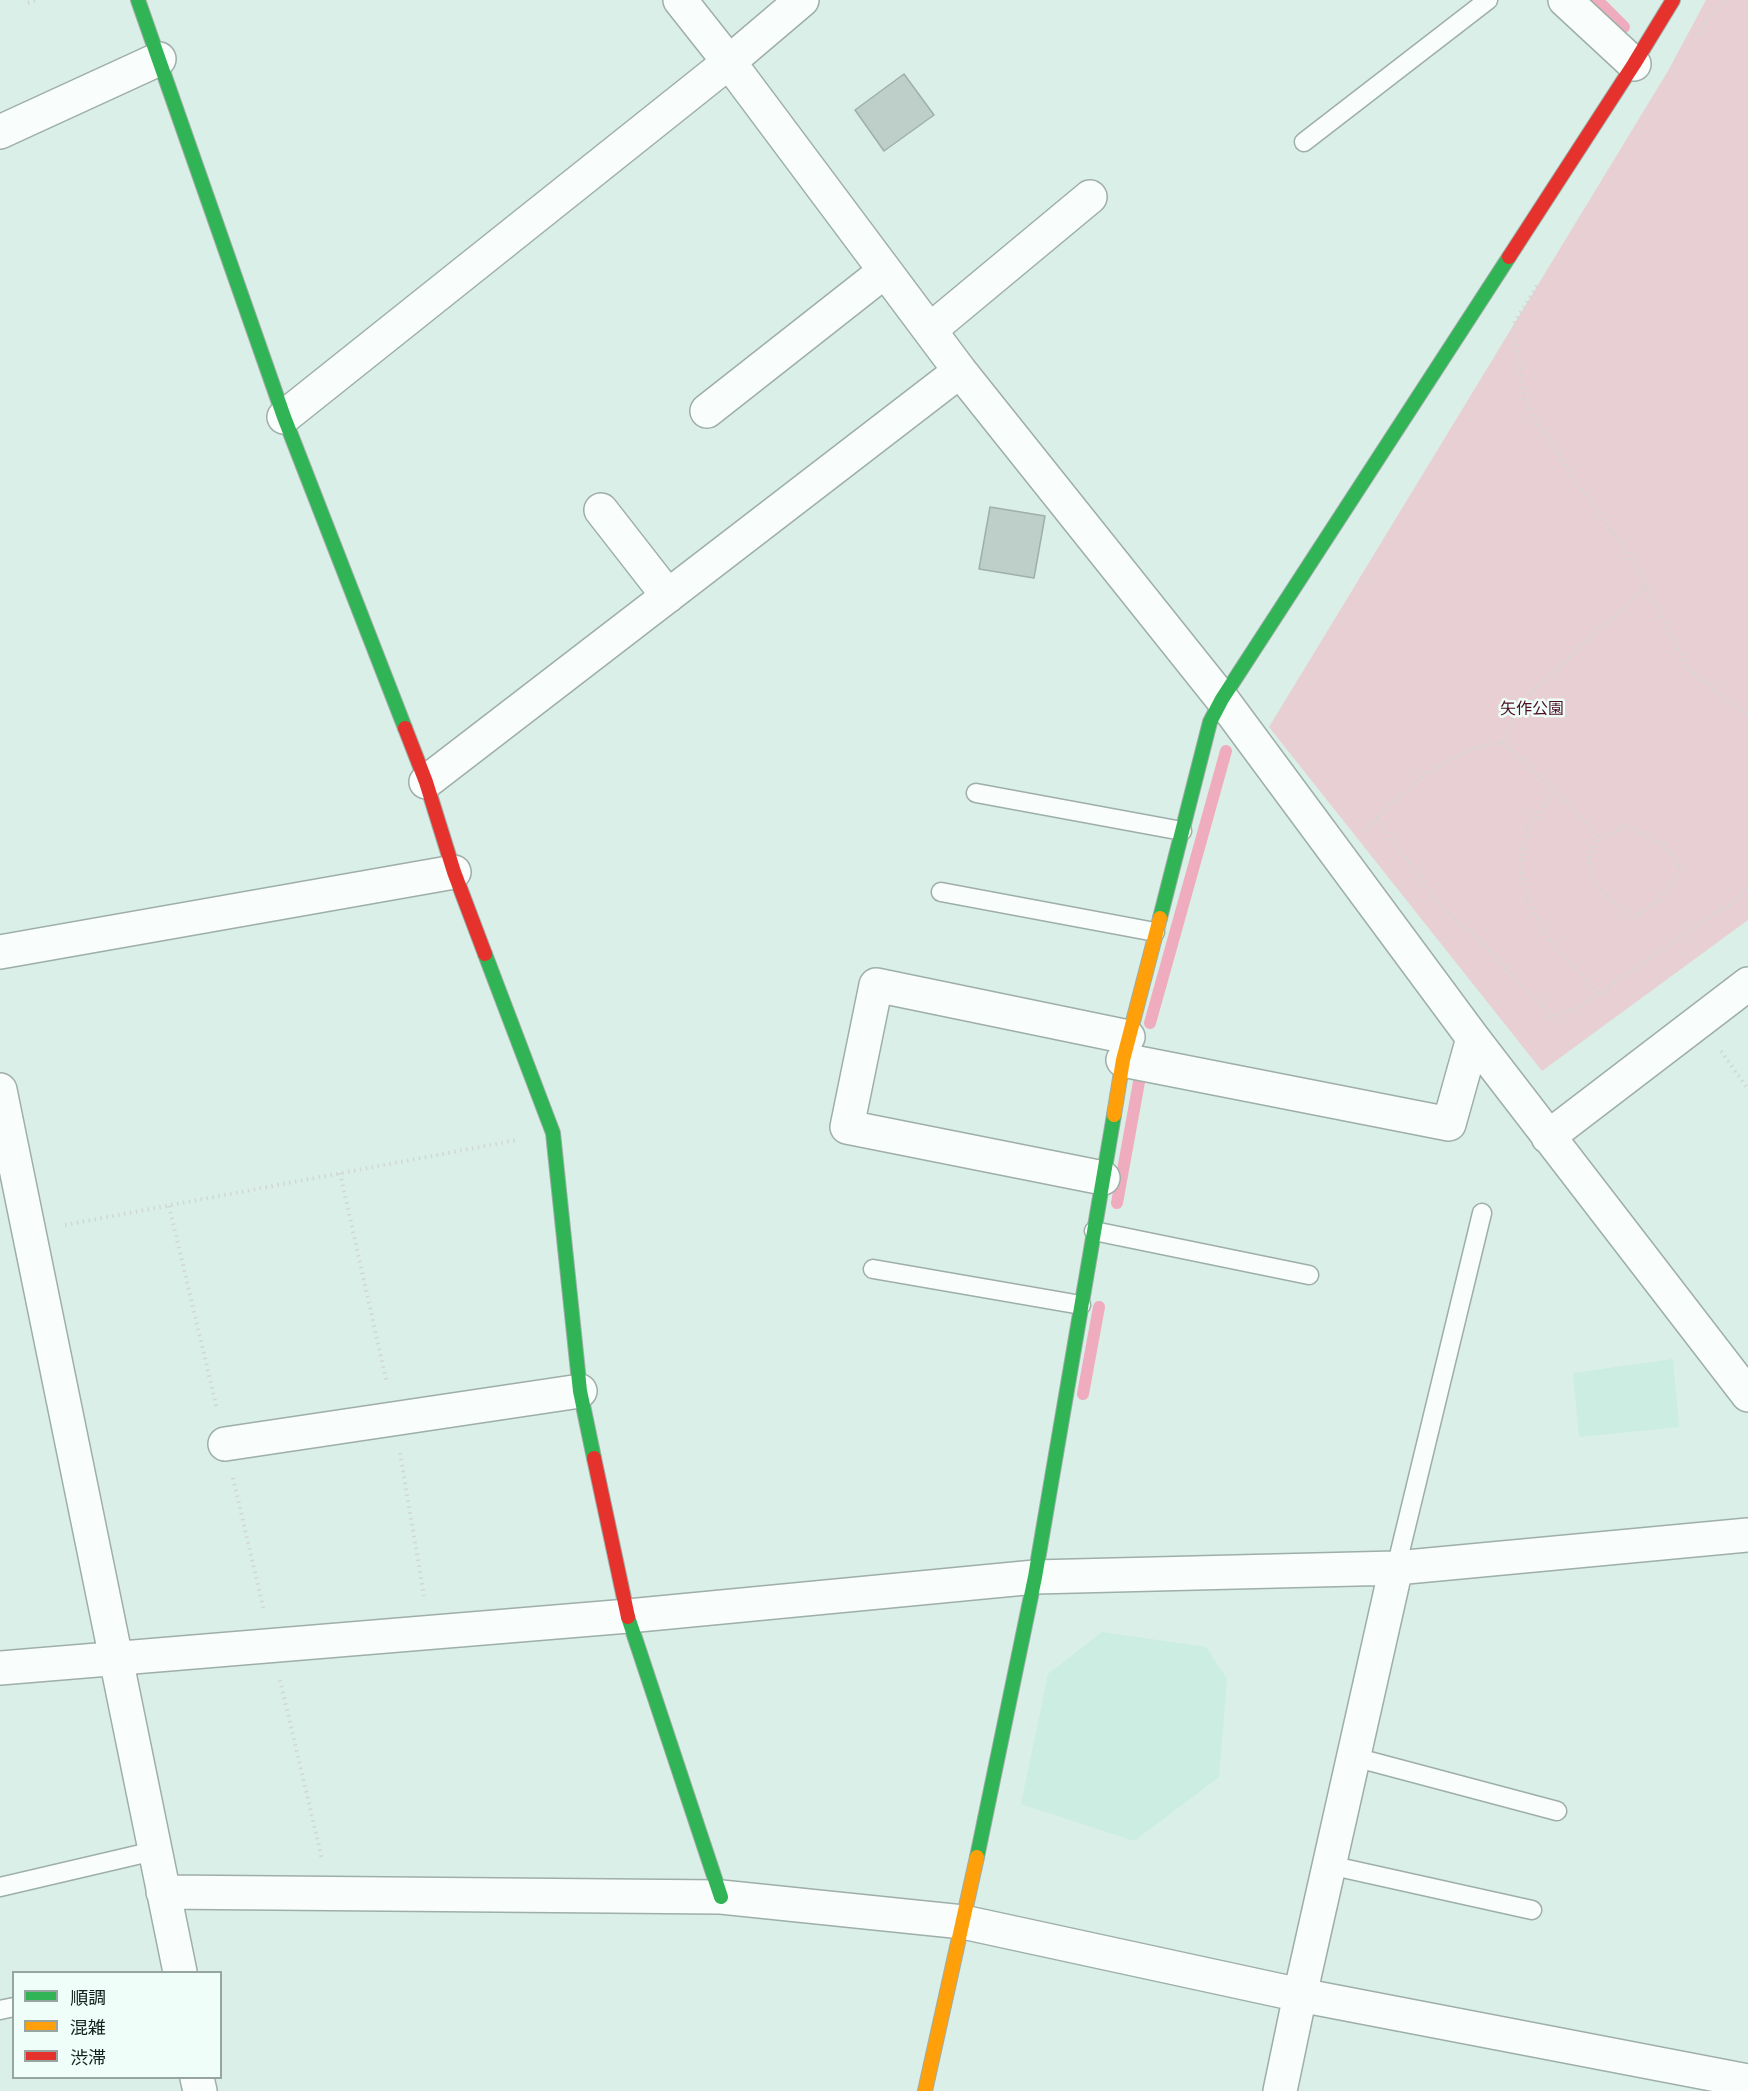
<!DOCTYPE html>
<meta charset="utf-8">
<style>
body{margin:0}
#map{position:relative;width:1748px;height:2091px;overflow:hidden;background:#daefe7;font-family:"Varela Round","Noto Sans JP",sans-serif}
canvas{display:block}
.legend{position:absolute;left:12px;top:1971px;width:210px;height:108px;box-sizing:border-box;background:#effef9;border:2px solid #97a5a1;margin:0;padding:8px 10px;list-style:none;font-size:18px;color:#13201c}
.legend li{display:flex;align-items:center;gap:12px;height:30px}
.legend b{width:30px;border:2px solid #97a5a1}
</style>
<div id="map">
<canvas width="1748" height="2091"></canvas>
<ul class="legend">
<li><b style="height:8px;background:#30b455"></b>順調</li>
<li><b style="height:8px;background:#ff9f0a"></b>混雑</li>
<li><b style="height:8px;background:#e5322d"></b>渋滞</li>
</ul>
</div>
<script>
const c = document.querySelector('canvas').getContext('2d');
c.lineJoin = 'round';
function fill(path, color) { c.fillStyle = color; c.fill(path, 'evenodd'); }
const poly = rows => new Path2D(rows.map(r => 'M' + r).join(''));
function strokePath(path, color, width, dash) { c.strokeStyle = color; c.lineWidth = width; c.lineCap = dash ? 'butt' : 'round'; c.setLineDash(dash || []); c.stroke(path); }
function drawText(font, color, halo, rows, align = 'center') {
  c.font = font + ' "Varela Round","Noto Sans JP",sans-serif'; c.lineWidth = 5; c.setLineDash([]); c.textBaseline = 'middle'; c.strokeStyle = halo; c.fillStyle = color; for (const [text, x, y, turn = 0] of rows) {
    c.save(); c.translate(x, y); c.rotate((+turn || 0) * Math.PI / 180); c.textAlign = isNaN(turn) ? turn : align; if (halo) c.strokeText(text, 0, 0); c.fillText(text, 0, 0); c.restore();
  }
}
fill(poly([
 [1673,1359,1679,1427,1579,1437,1573,1373],
 [1102,1632,1206,1647,1227,1679,1219,1777,1134,1841,1021,1804,1048,1674]
]), '#cbede2');
fill(poly([
 [1706,0,1748,0,1748,920,1542,1071,1269,727,1668,71]
]), '#e8cfd4');
strokePath(poly([
 [1597,0,1624,27],
 [1150,1023,1226,751],
 [1117,1203,1139,1082],
 [1083,1394,1099,1307]
]), '#efacbe', 12);
const building = poly([
 [904,74,934,115,884,151,855,110,904,74],
 [990,507,1045,516,1034,578,979,569,990,507]
]);
fill(building, '#becfc9');
strokePath(building, '#9fafa9', 1.5);
const lane = poly([
 [1304,142,1488,0],
 [976,793,1182,831],
 [941,892,1155,932],
 [1094,1231,1309,1275],
 [873,1269,1081,1305],
 [1396,1568,1482,1213],
 [1354,1757,1557,1811],
 [1329,1865,1532,1910],
 [0,1887,154,1851],
 [0,2010,14,2007]
]);
const street = poly([
 [680,0,729,62,960,371,1222,699,1473,1038,1748,1395],
 [1565,0,1634,64],
 [0,132,159,59],
 [930,330,1090,197],
 [707,411,885,271],
 [284,417,729,62,802,0],
 [601,510,668,596],
 [426,782,960,371],
 [0,952,454,872],
 [1123,1060,1449,1124,1473,1038],
 [0,1090,180,1972],
 [1548,1137,1748,984],
 [1103,1178,847,1127,876,985,1128,1037],
 [225,1444,580,1391],
 [0,1668,628,1616,1035,1577,1396,1568,1748,1535],
 [163,1892,721,1897,963,1922,1300,1995,1748,2081],
 [197,2078,200,2091],
 [1280,2091,1300,1995,1396,1568]
]);
const fast = poly([
 [138,0,284,417,405,728],
 [1160,918,1210,722,1222,699,1509,257],
 [485,954,553,1133,580,1391,594,1458],
 [628,1617,721,1897],
 [977,1857,1035,1577,1114,1115]
]);
const slow = poly([
 [1114,1115,1123,1060,1160,918],
 [925,2091,977,1857]
]);
const jam = poly([
 [1509,257,1634,64,1673,0],
 [405,728,426,782,454,872,485,954],
 [594,1458,628,1617]
]);
strokePath(lane, '#9eaea8', 21);
strokePath(street, '#9eaea8', 36);
strokePath(fast, '#9eaea8', 16);
strokePath(slow, '#9eaea8', 16);
strokePath(jam, '#9eaea8', 16);
strokePath(poly([
 [28,3,35,0],
 [1698,34,1714,11,1725,0],
 [1537,286,1513,325,1525,403,1572,476,1634,562,1688,668,1748,716],
 [1502,742,1511,722,1531,693,1564,663,1586,640,1626,606,1646,586],
 [1551,797,1526,829,1521,869,1528,900,1526,898,1551,942,1597,994],
 [1377,818,1441,907,1478,939,1552,1016,1580,1006,1738,898,1748,889],
 [1364,830,1422,776,1472,748,1502,742,1560,796,1598,837,1589,858,1592,877,1609,899,1637,916,1663,897,1680,868,1665,846,1625,825,1610,834,1598,837],
 [1721,1051,1748,1089],
 [340,1173,387,1384],
 [169,1206,217,1409],
 [65,1225,517,1140],
 [400,1453,424,1596],
 [233,1478,264,1611],
 [280,1680,322,1859]
]), '#d2d7d5', 4, [1.5, 4.5]);
strokePath(lane, '#f9fdfb', 18);
strokePath(street, '#f9fdfb', 33);
strokePath(fast, '#30b455', 14);
strokePath(slow, '#ff9f0a', 14);
strokePath(jam, '#e5322d', 14);
drawText('16px', '#4d0e26', '#effef9', [
 ["矢作公園",1532,710]
]);
</script>
